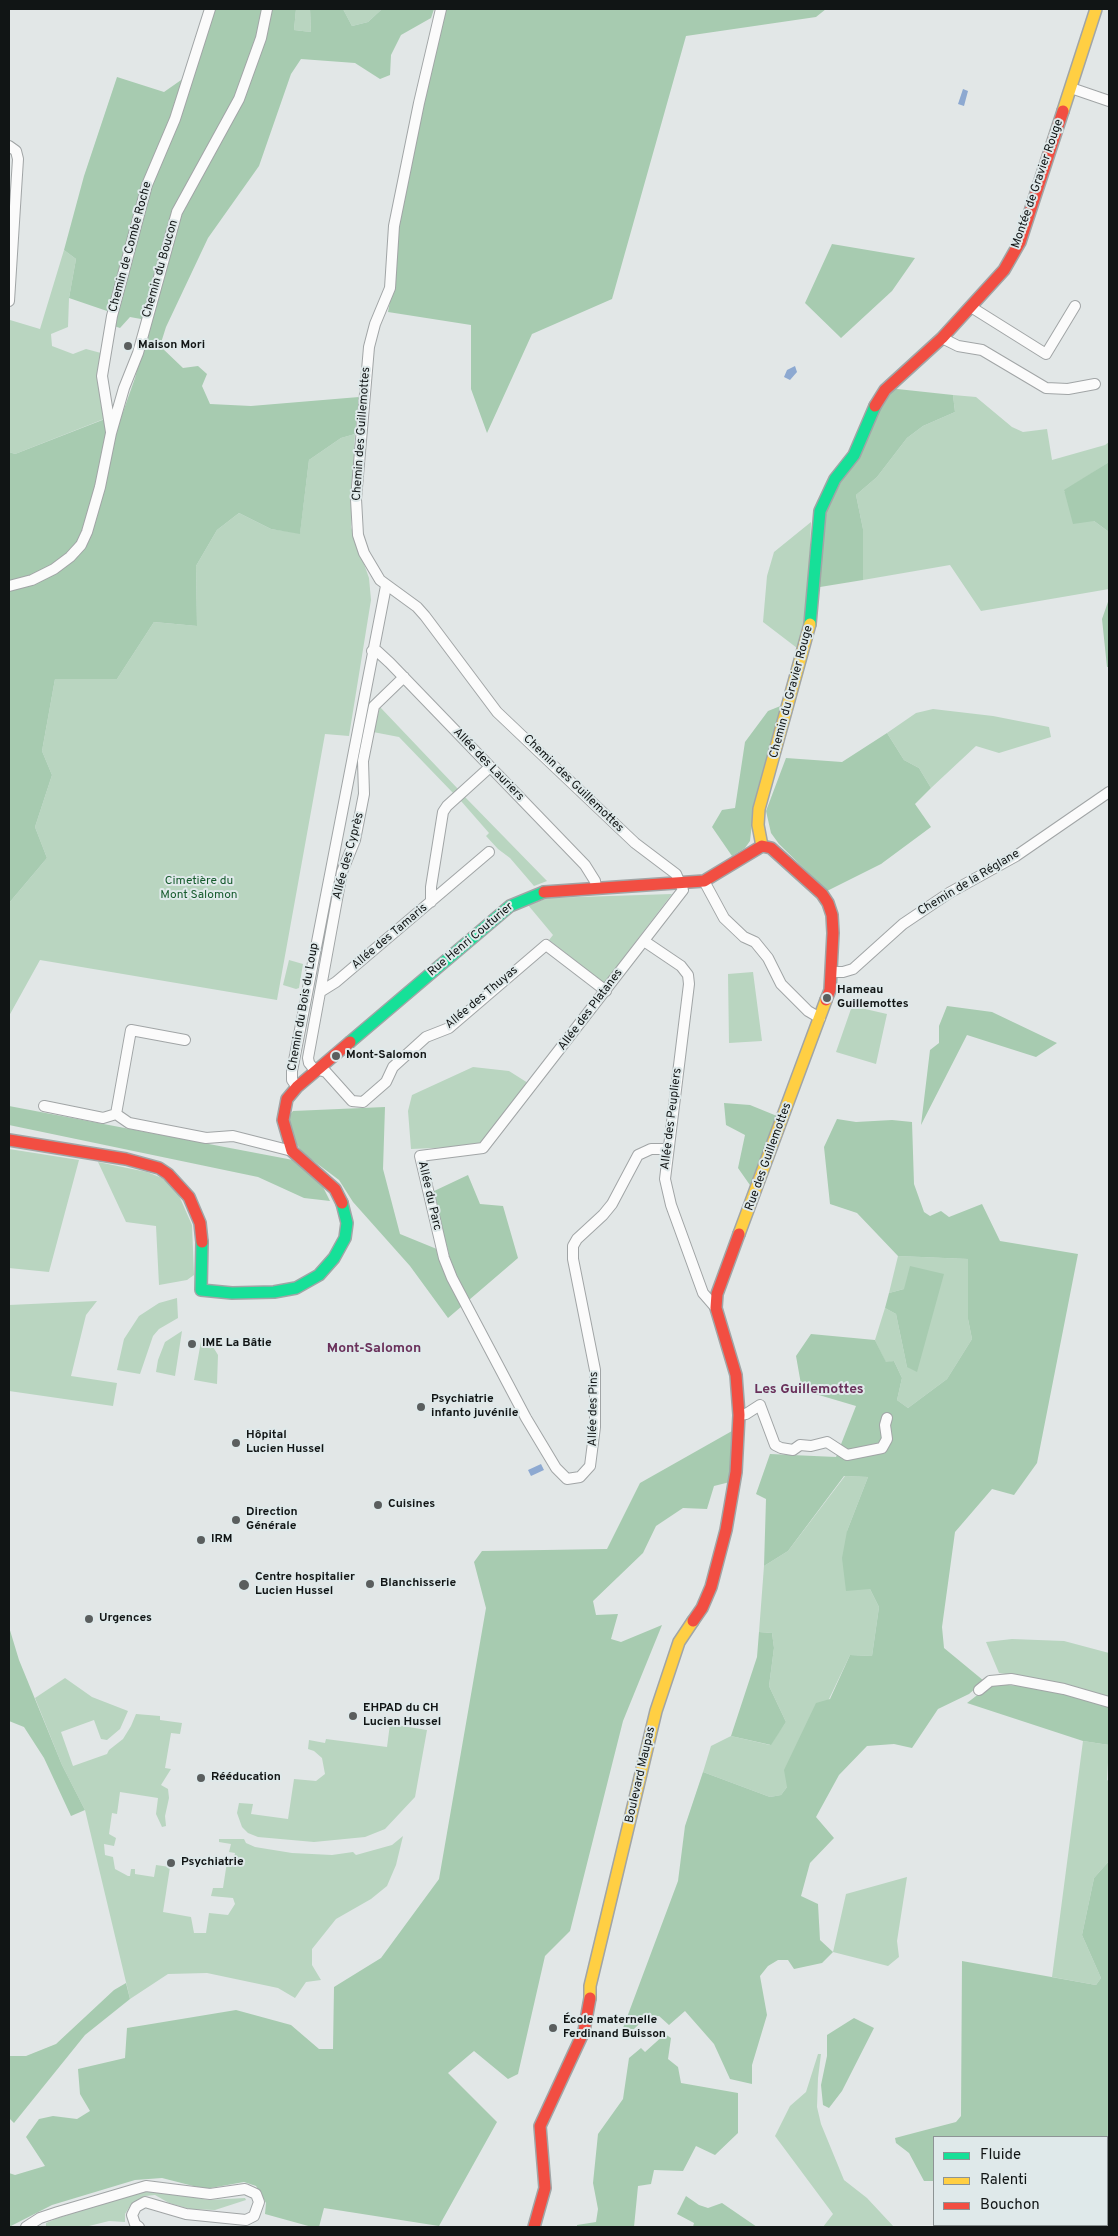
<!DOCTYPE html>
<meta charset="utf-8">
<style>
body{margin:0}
#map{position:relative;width:1118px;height:2236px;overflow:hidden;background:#e2e7e7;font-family:Overpass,sans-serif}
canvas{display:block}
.frame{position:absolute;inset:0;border:10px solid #111515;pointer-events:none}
.legend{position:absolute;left:933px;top:2136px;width:175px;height:90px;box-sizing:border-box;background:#dfe9ea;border:1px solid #8d9495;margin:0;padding:6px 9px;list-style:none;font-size:15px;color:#111515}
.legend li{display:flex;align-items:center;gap:10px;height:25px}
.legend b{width:25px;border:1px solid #8d9495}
</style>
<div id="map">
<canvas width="1118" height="2236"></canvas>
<div class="frame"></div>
<ul class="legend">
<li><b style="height:6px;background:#16e098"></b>Fluide</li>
<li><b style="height:6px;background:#ffcf43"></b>Ralenti</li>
<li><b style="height:6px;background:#f24e42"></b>Bouchon</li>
</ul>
</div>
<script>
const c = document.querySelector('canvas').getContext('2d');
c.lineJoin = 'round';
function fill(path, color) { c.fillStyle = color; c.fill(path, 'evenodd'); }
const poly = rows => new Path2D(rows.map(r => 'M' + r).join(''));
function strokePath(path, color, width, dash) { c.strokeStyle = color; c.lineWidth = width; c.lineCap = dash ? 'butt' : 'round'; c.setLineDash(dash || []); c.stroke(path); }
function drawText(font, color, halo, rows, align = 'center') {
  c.font = font + ' Overpass,sans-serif'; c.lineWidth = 4; c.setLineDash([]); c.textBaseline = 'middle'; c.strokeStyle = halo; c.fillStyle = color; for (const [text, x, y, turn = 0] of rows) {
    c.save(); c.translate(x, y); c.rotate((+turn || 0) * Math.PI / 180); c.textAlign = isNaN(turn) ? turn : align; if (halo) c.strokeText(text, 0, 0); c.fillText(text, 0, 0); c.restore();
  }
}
fill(poly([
 [296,9,310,9,311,32,294,30],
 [343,9,382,9,368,22,352,26],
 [64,250,76,259,69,298,68,327,51,334,52,346,73,354,86,349,101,353,99,383,104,419,15,454,9,452,10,320,40,329],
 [953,395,976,397,1012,427,1023,432,1047,429,1052,460,1105,445,1109,442,1109,462,1064,491,1094,521,1109,532,1109,589,981,611,950,565,863,580,863,529,856,495,877,477,907,438,923,426,955,412],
 [355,434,351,527,369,578,371,600,349,736,325,734,277,1000,40,960,9,1016,9,903,47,858,35,827,52,775,42,751,55,679,117,679,154,622,197,626,196,566,217,530,239,513,271,529,300,533,309,460,341,438],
 [811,522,808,603,797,648,763,622,767,576,774,552],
 [380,707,458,789,454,794,399,737,373,732],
 [933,709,993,716,1049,727,1051,737,999,753,976,746,931,788,919,768,904,760,887,733,916,713],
 [465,797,547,881,534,886,510,858,498,849,486,836,489,833,461,801],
 [672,894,604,983,549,940,553,935,528,905,548,898],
 [289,960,303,964,299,988,296,989,283,985],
 [753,972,762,1041,729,1043,728,974],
 [852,1006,887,1014,876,1064,836,1052],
 [473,1067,509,1071,528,1083,480,1146,411,1149,408,1111,412,1095],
 [9,1149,79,1160,49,1272,9,1268],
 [98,1162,147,1172,162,1178,177,1191,192,1225,194,1275,187,1280,159,1285,156,1226,126,1222],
 [898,1256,968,1259,968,1319,972,1339,947,1379,908,1408,897,1400,902,1378,894,1361,886,1363,875,1340,885,1308,896,1314,907,1367,904,1289,889,1293],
 [177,1298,178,1318,159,1329,153,1336,140,1374,117,1370,124,1339,139,1316,159,1303],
 [97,1301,86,1315,71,1376,117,1383,113,1406,9,1391,9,1305],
 [182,1331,175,1376,156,1372,158,1360,165,1342],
 [202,1336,210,1342,218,1355,217,1384,194,1380],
 [845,1476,868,1477,847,1531,870,1589,879,1607,872,1656,850,1655,787,1787,781,1795,770,1797,703,1772,711,1746,731,1736,770,1745,786,1722,769,1686,774,1648,772,1633,759,1632,764,1566,788,1551],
 [1012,1639,1064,1641,1109,1653,1109,1699,1056,1682,999,1673,986,1642],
 [65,1678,92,1697,128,1711,120,1729,107,1740,101,1739,94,1720,61,1732,73,1766,107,1754,109,1750,123,1739,131,1726,136,1714,160,1716,160,1720,182,1723,180,1734,171,1733,165,1768,171,1769,161,1785,168,1789,169,1798,165,1816,166,1826,162,1827,156,1814,158,1798,120,1792,117,1814,112,1813,109,1834,116,1838,114,1846,104,1844,105,1855,113,1857,115,1869,128,1876,130,1876,131,1869,135,1869,135,1874,154,1877,156,1865,170,1867,163,1912,191,1917,194,1933,206,1933,209,1913,228,1915,235,1904,233,1898,211,1896,213,1888,223,1888,227,1862,233,1862,235,1853,229,1852,231,1844,219,1842,219,1839,244,1839,246,1843,255,1847,292,1853,332,1855,353,1852,356,1855,392,1845,403,1836,396,1865,387,1886,371,1899,336,1919,312,1949,312,1965,321,1980,306,1982,295,1998,278,1988,207,1973,168,1974,130,1999,85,1810,62,1765,35,1698],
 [390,1724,427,1730,415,1797,385,1829,365,1837,314,1842,258,1837,248,1833,242,1827,237,1813,239,1803,253,1804,251,1814,288,1819,294,1779,316,1781,325,1774,322,1758,314,1751,308,1749,309,1740,325,1743,326,1739,387,1747],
 [1083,1741,1109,1745,1107,1780,1109,1781,1109,1861,1094,1878,1082,1935,1101,1978,1096,1985,1052,1977],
 [907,1877,897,1941,899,1957,888,1966,833,1952,846,1894],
 [818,2054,821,2054,818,2078,817,2107,821,2124,844,2180,867,2198,894,2227,823,2227,833,2214,775,2136,790,2106,806,2092],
 [155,2190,208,2200,245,2198,246,2200,215,2210,190,2209,169,2203,155,2195,145,2196,132,2203,125,2214,125,2222,109,2221,85,2227,46,2227,46,2223,58,2218,141,2191]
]), '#b9d5c0');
fill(poly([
 [214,9,296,9,294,30,311,32,310,9,343,9,352,26,368,22,382,9,434,9,431,18,401,35,391,55,390,75,380,79,355,63,301,59,291,74,259,166,208,238,166,327,160,346,183,368,198,366,207,374,202,386,210,404,251,406,359,397,355,434,341,438,309,460,300,534,271,529,239,513,217,530,196,566,197,626,154,622,117,679,55,679,42,751,52,775,35,827,47,858,9,903,9,452,15,454,123,412,135,378,148,326,141,319,130,317,120,328,114,326,107,311,69,298,76,259,64,250,84,176,117,77,164,92,184,78,191,78],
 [445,9,826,9,816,17,686,36,612,299,532,334,487,433,471,389,471,325,388,312,396,268,397,224],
 [832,244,915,258,892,291,841,338,805,303],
 [888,388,953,395,955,412,923,426,907,438,877,477,856,495,863,529,863,580,820,587,820,541,827,510],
 [1109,462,1109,532,1094,521,1073,524,1064,490],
 [1109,599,1109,667,1107,667,1102,619],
 [783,705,753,815,750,841,745,848,732,856,712,827,722,810,735,808,745,742,768,711],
 [887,733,904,760,919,768,931,788,915,804,931,827,881,864,827,891,779,844,771,833,766,811,786,758,842,762],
 [947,1006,992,1012,1057,1043,1036,1057,967,1035,921,1125,930,1050,939,1043,939,1026],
 [724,1103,750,1105,777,1116,752,1188,738,1168,745,1135,726,1125],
 [9,1106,293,1160,322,1185,330,1201,304,1198,258,1177,9,1125],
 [385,1107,383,1169,400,1234,449,1254,432,1192,468,1175,480,1204,503,1206,518,1258,448,1318,410,1266,353,1202,339,1180,303,1153,295,1142,290,1130,289,1116,293,1111],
 [837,1119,856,1122,892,1120,912,1122,914,1184,924,1212,930,1216,941,1211,949,1217,982,1204,1000,1241,1078,1254,1037,1463,1014,1495,992,1489,955,1532,942,1627,944,1648,984,1681,969,1694,938,1709,912,1748,894,1744,867,1746,839,1775,816,1817,834,1838,810,1863,801,1896,818,1904,820,1940,833,1952,822,1963,794,1969,788,1960,778,1960,768,1966,760,1976,767,2015,752,2065,752,2084,730,2079,714,2044,685,2011,669,2025,659,2016,644,2019,629,2034,623,2028,678,1881,685,1826,703,1772,770,1797,781,1795,787,1787,784,1770,816,1703,830,1699,850,1655,872,1656,879,1607,870,1589,846,1591,842,1558,847,1531,868,1477,844,1476,788,1551,764,1566,766,1499,756,1494,770,1454,836,1457,856,1406,802,1390,796,1356,811,1334,875,1340,886,1362,894,1361,902,1378,897,1400,908,1408,947,1379,972,1339,968,1319,968,1259,898,1256,857,1213,830,1204,824,1147],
 [910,1266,944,1274,917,1372,907,1367,896,1314,885,1308,889,1293,904,1289],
 [732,1431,730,1482,714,1486,707,1509,683,1508,656,1526,643,1553,593,1601,596,1615,618,1614,611,1639,621,1642,662,1625,623,1721,570,1931,545,1956,518,2074,508,2079,474,2051,448,2073,497,2122,439,2226,324,2208,319,2227,312,2227,265,2214,266,2203,256,2186,244,2182,205,2189,162,2178,135,2180,52,2205,9,2227,9,2173,15,2175,45,2166,26,2137,39,2119,53,2116,77,2119,90,2111,80,2094,78,2069,125,2058,127,2028,236,2010,291,2025,319,2049,333,2049,334,1987,381,1958,439,1879,486,1608,474,1562,482,1551,607,1549,640,1483],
 [9,1627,19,1660,62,1765,85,1810,71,1816,44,1758,24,1727,9,1721],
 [759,1632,772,1633,774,1648,769,1686,786,1722,771,1745,731,1736,757,1657],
 [997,1684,1053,1689,1109,1706,1109,1745,1083,1741,967,1703,989,1686],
 [1109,1861,1109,2227,977,2227,976,2225,1107,2225,1107,2137,934,2137,934,2181,924,2181,909,2153,896,2143,895,2138,956,2122,961,2116,962,1961,1096,1985,1101,1978,1082,1935,1094,1878],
 [126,1983,130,1999,85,2035,14,2123,9,2118,9,2056,26,2056,56,2044,114,1990],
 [854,2018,874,2028,842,2091,829,2108,823,2105,821,2085,827,2056,827,2035],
 [665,2034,671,2038,668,2059,678,2067,681,2083,738,2093,738,2133,715,2155,696,2146,683,2171,654,2170,651,2184,638,2186,634,2227,577,2227,577,2225,596,2222,598,2209,593,2183,598,2134,623,2099,629,2058,641,2048,645,2052],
 [686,2196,699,2205,708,2208,722,2203,757,2227,693,2227,694,2223,677,2214]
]), '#a7cbb0');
fill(poly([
 [963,89,968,91,964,106,958,104],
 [795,366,797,372,790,380,784,377,787,370],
 [541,1464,544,1470,531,1476,528,1470]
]), '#8da9d1');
const street = poly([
 [441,9,419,103,394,226,390,288,375,324,369,347,356,499,358,535,364,553,380,580,417,607,425,616,497,712,635,843,676,874,683,890,483,1148,420,1156,444,1258,452,1278,526,1418,556,1468,567,1479,580,1477,590,1466,595,1427,595,1370,573,1259,573,1246,577,1239,603,1215,612,1204,638,1155,651,1149,668,1149],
 [1071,88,1109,101],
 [9,146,16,151,18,159,9,301],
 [971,307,1046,354,1075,306],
 [942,338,958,346,982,350,1046,388,1068,389,1095,384],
 [111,432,102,376,112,316,147,185,175,119,210,9],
 [9,586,32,580,54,569,70,557,81,545,87,532,100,487,111,433,124,388,138,353,177,212,239,99,261,38,267,9],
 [372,651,377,651,390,663,585,865,595,881,596,888],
 [404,677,374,706,363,761,364,794,355,840,342,872,308,1058,309,1063,313,1068,326,1072,352,1101,363,1102,386,1082,393,1067,426,1037,449,1028,546,945,606,991],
 [704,881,724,918,744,937,755,942,768,958,781,984,808,1011,820,1018],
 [431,902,431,887,443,812,447,806,490,767],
 [644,941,681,966,688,975,689,984,665,1179,671,1205,703,1293,716,1308],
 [832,972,843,972,853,969,903,924,949,893,1016,856,1109,792],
 [320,992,336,982,489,852],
 [185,1040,131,1030,116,1114,129,1123,206,1138,233,1136,292,1151],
 [297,1087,292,1080,292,1071,386,586],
 [44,1106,103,1118,116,1114],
 [739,1415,746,1414,760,1405,775,1445,781,1448,793,1450,800,1445,811,1446,827,1442,847,1455,882,1448,887,1439,885,1425,887,1418],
 [979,1690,990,1681,1011,1679,1064,1689,1109,1702],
 [26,2227,40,2218,58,2212,146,2186,210,2194,245,2189,256,2194,259,2202,254,2216,246,2220,186,2214,145,2202,136,2207,132,2215,135,2224,139,2227]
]);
const fast = poly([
 [810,624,820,511,835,479,854,455,875,406],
 [350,1042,510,906,544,892],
 [202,1242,201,1290,232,1293,274,1292,296,1288,319,1275,334,1258,345,1238,347,1223,342,1203]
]);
const slow = poly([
 [1063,111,1096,9],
 [762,846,758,825,759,809,810,624],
 [739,1234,826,1000],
 [590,1998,590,1986,656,1711,679,1642,693,1621]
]);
const jam = poly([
 [875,406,885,390,942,338,1004,270,1020,242,1063,111],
 [544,892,704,881,762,846,771,848,822,894,828,903,832,915,833,933,830,990,826,1000],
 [9,1140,126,1159,159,1168,168,1174,189,1197,200,1223,202,1242],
 [342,1203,335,1189,292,1151,283,1120,287,1099,297,1087,350,1042],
 [693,1621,702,1608,711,1587,726,1530,736,1472,739,1415,736,1375,716,1308,717,1294,739,1234],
 [534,2227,545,2188,540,2126,584,2031,590,1998]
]);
strokePath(street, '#a1a5a6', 12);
strokePath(fast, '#a1a5a6', 14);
strokePath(slow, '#a1a5a6', 14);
strokePath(jam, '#a1a5a6', 14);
strokePath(street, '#fbfbfb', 10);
strokePath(fast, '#16e098', 11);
strokePath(slow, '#ffcf43', 11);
strokePath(jam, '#f24e42', 11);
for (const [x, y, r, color] of [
 [128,346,5,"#5a5e5e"],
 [827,998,5,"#5a5e5e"],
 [336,1056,5,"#5a5e5e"],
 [192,1344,5,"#5a5e5e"],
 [421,1407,5,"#5a5e5e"],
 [236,1443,5,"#5a5e5e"],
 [378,1505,5,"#5a5e5e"],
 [236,1520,5,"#5a5e5e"],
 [201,1540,5,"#5a5e5e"],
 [370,1584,5,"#5a5e5e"],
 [244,1585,6,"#5a5e5e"],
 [89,1619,5,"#5a5e5e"],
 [353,1716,5,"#5a5e5e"],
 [201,1778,5,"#5a5e5e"],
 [171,1863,5,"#5a5e5e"],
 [553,2028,5,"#5a5e5e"]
]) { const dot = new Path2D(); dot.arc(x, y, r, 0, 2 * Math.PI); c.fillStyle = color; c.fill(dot); strokePath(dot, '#dfe9ea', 2); }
drawText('12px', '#111515', '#dfe9ea', [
 ["Montée de Gravier Rouge",1038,184,-71],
 ["Chemin de Combe Roche",131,247,-75],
 ["Chemin du Boucon",161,269,-74],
 ["Chemin des Guillemottes",362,434,-86],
 ["Chemin du Gravier Rouge",792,692,-75],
 ["Allée des Lauriers",488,765,46],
 ["Chemin des Guillemottes",573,784,44],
 ["Allée des Cyprès",349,856,-75],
 ["Chemin de la Réglane",969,883,-31],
 ["Allée des Tamaris",390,937,-40],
 ["Rue Henri Couturier",471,940,-40],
 ["Allée des Thuyas",482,998,-40],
 ["Chemin du Bois du Loup",304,1007,-80],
 ["Allée des Platanes",591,1010,-53],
 ["Allée des Peupliers",672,1119,-83],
 ["Rue des Guillemottes",769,1157,-70],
 ["Allée du Parc",429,1196,77],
 ["Allée des Pins",594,1409,-89],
 ["Boulevard Maupas",641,1775,-77]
]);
drawText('bold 12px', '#111515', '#dfe9ea', [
 ["Maison Mori",138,346],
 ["Hameau",837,991],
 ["Guillemottes",837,1005],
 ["Mont-Salomon",346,1056],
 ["IME La Bâtie",202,1344],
 ["Psychiatrie",431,1400],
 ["infanto juvénile",431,1414],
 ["Hôpital",246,1436],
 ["Lucien Hussel",246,1450],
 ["Cuisines",388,1505],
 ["Direction",246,1513],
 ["Générale",246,1527],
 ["IRM",211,1540],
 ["Centre hospitalier",255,1578],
 ["Lucien Hussel",255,1592],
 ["Blanchisserie",380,1584],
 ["Urgences",99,1619],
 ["EHPAD du CH",363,1709],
 ["Lucien Hussel",363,1723],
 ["Rééducation",211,1778],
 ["Psychiatrie",181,1863],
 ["École maternelle",563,2021],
 ["Ferdinand Buisson",563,2035]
], 'left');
drawText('12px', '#165b2d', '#dfe9ea', [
 ["Cimetière du",199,882],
 ["Mont Salomon",199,896]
]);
drawText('bold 14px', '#6a305a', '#dfe9ea', [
 ["Mont-Salomon",374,1349],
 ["Les Guillemottes",809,1390]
]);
</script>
